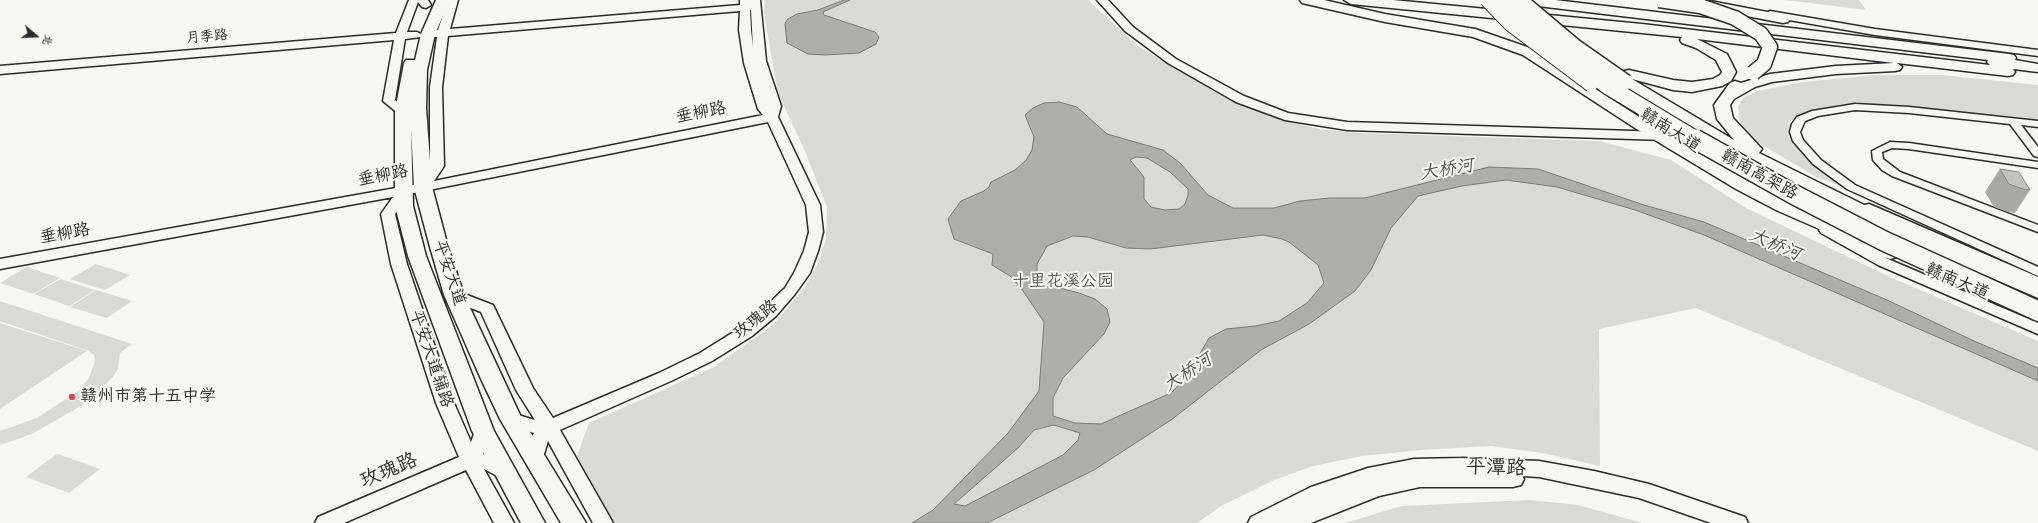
<!DOCTYPE html>
<meta charset="utf-8">
<style>
body{margin:0}
#map{position:relative;width:2038px;height:523px;overflow:hidden;background:#f6f6f2;font-family:Itim,"LXGW WenKai TC",sans-serif}
canvas{display:block}
.north{position:absolute;left:16px;top:16px;width:40px;height:40px;-webkit-text-stroke:3px #f6f6f2;paint-order:stroke;rotate:109deg;font-size:11px;font-weight:700;line-height:16px;text-align:center;color:#2b2b2b}
.north::after{content:'';display:block;margin:auto;width:14px;height:18px;background:#2b2b2b;clip-path:polygon(50% 0,100% 100%,50% 72%,0 100%)}
</style>
<div id="map">
<canvas width="2038" height="523"></canvas>
<div class="north">北</div>
</div>
<script>
const c = document.querySelector('canvas').getContext('2d');
c.lineJoin = 'round';
function fill(path, color) { c.fillStyle = color; c.fill(path, 'evenodd'); }
const poly = rows => new Path2D(rows.map(r => 'M' + r).join(''));
function strokePath(path, color, width, dash) { c.strokeStyle = color; c.lineWidth = width; c.lineCap = dash ? 'butt' : 'round'; c.setLineDash(dash || []); c.stroke(path); }
function drawText(font, color, halo, rows, align = 'center') {
  c.font = font + ' Itim,"LXGW WenKai TC",sans-serif'; c.lineWidth = 4; c.setLineDash([]); c.textBaseline = 'middle'; c.strokeStyle = halo; c.fillStyle = color; for (const [text, x, y, turn = 0] of rows) {
    c.save(); c.translate(x, y); c.rotate((+turn || 0) * Math.PI / 180); c.textAlign = isNaN(turn) ? turn : align; if (halo) c.strokeText(text, 0, 0); c.fillText(text, 0, 0); c.restore();
  }
}
fill(poly([
 [765,0,1088,0,1139,47,1227,99,1278,119,1319,129,1357,133,1599,141,1671,160,1746,208,1890,277,2038,341,2038,451,1696,308,1599,329,1600,466,1543,453,1491,446,1421,450,1362,456,1313,466,1274,480,1221,506,1197,523,615,523,575,462,589,423,714,367,773,325,805,287,818,264,826,239,827,207,805,151,778,93,764,14],
 [1783,0,1859,0,1866,10,1802,2],
 [1876,75,1942,75,2038,85,2038,122,1909,106,1842,104,1804,113,1789,122,1792,135,1807,158,1842,186,1818,178,1757,142,1740,123,1738,106,1744,97,1758,91,1803,82],
 [96,264,130,275,105,290,70,279],
 [26,267,60,278,33,294,0,283],
 [61,279,95,290,69,306,34,294],
 [96,290,132,301,107,318,70,307],
 [0,301,132,344,120,353,118,369,113,377,86,403,32,434,0,445,0,431,37,418,78,391,89,378,95,361,94,355,89,351,0,321],
 [0,323,87,351,0,409],
 [57,454,58,454,100,469,69,493,26,477],
 [1530,500,1578,505,1642,523,1345,523,1402,506]
]), '#d9d9d5');
const water = poly([
 [844,0,850,0,823,12,824,15,875,32,879,37,876,44,859,53,825,55,808,54,787,43,785,23,788,19,797,14,818,10,844,0],
 [1059,102,1077,107,1107,134,1163,150,1180,163,1208,195,1233,208,1274,208,1300,201,1330,198,1365,198,1489,167,1538,169,1644,205,1704,222,1887,300,1974,341,2038,368,2038,381,1704,235,1635,210,1557,187,1506,180,1462,186,1418,196,1391,228,1371,270,1355,291,1309,324,1261,350,1171,420,1094,470,987,523,912,523,933,510,1008,433,1039,391,1044,322,1021,288,1010,276,992,265,993,254,954,239,948,219,961,201,984,191,989,187,991,182,1015,170,1026,160,1032,150,1034,137,1025,115,1033,108,1044,103,1059,102],
 [1136,157,1147,158,1170,172,1188,189,1188,195,1185,204,1179,209,1165,210,1151,207,1144,199,1144,177,1130,160,1136,157],
 [1263,235,1282,239,1289,242,1318,265,1324,283,1307,303,1279,321,1255,326,1226,329,1209,338,1187,376,1171,393,1139,407,1101,424,1075,423,1053,416,1053,398,1063,378,1104,334,1110,322,1107,309,1095,299,1079,293,1044,284,1037,277,1037,264,1047,246,1073,236,1088,237,1126,248,1150,249,1263,235],
 [1054,425,1080,433,1078,440,1063,455,965,506,954,504,1018,448,1034,430,1054,425]
]);
fill(water, '#aeaeab');
strokePath(water, '#7a7a78', 1);
const minor = poly([
 [1855,104,1909,107,2038,121,2038,127,2021,125,2038,147,2038,157,2034,156,2010,124,1909,113,1855,110,1818,116,1805,121,1800,132,1803,140,1821,160,1855,185,2038,267,2038,276,1847,189,1813,164,1793,141,1790,132,1792,124,1797,117,1812,111,1855,104],
 [1890,142,1909,143,2038,162,2038,168,1909,149,1892,148,1882,152,1883,159,1900,172,2038,225,2038,232,1892,176,1882,170,1873,160,1872,151,1890,142]
]);
const tertiary = poly([
 [409,0,428,0,431,5,426,8,422,7,418,2,407,32,417,32,423,35,421,37,405,39,395,100,409,111,403,115,399,114,383,101,394,40,0,74,0,66,396,33,409,0],
 [448,0,458,0,450,29,740,5,740,0,760,0,766,61,781,106,778,117,820,205,823,232,818,251,810,273,795,294,776,316,752,336,712,361,671,381,560,430,613,523,593,523,548,441,541,464,534,466,527,464,525,459,527,447,534,433,505,424,502,419,505,414,511,413,535,420,516,390,481,312,448,299,446,295,448,291,454,290,493,305,533,388,553,418,659,373,700,353,740,328,764,308,785,288,794,273,804,251,809,232,806,205,768,122,409,194,395,214,407,264,454,403,471,442,477,426,483,424,489,426,492,431,489,442,483,454,493,456,512,468,514,473,512,478,505,480,484,469,514,523,494,523,466,470,344,523,315,523,318,517,459,457,436,403,391,264,381,214,393,197,0,269,0,259,418,184,430,166,430,87,437,37,428,37,422,34,424,32,438,30,448,0],
 [750,10,751,10,753,47,751,30,750,10],
 [740,11,739,30,744,63,758,109,763,115,434,181,444,166,442,87,448,36,740,11],
 [1097,0,1108,0,1133,27,1176,59,1244,96,1288,113,1347,122,1665,132,1671,136,1665,140,1347,130,1285,120,1236,102,1168,63,1125,31,1097,0],
 [1770,11,1875,29,2038,50,2038,56,1875,35,1766,16,1765,14,1770,11],
 [1869,204,2038,277,2038,288,1864,211,1862,208,1864,205,1869,204],
 [1826,226,1888,259,2038,323,2038,334,1878,265,1821,233,1819,230,1821,227,1826,226]
]);
const secondary = poly([
 [1462,458,1539,461,1594,471,1649,484,1745,517,1748,523,1711,523,1639,498,1539,477,1522,476,1524,479,1521,485,1513,487,1420,487,1379,496,1311,523,1248,523,1251,517,1311,487,1368,468,1414,459,1462,458]
]);
const primary = poly([
 [436,0,450,0,435,34,427,70,426,108,432,187,448,247,464,295,521,417,586,523,561,523,500,419,481,379,444,295,430,247,414,187,411,128,413,206,426,256,494,431,545,523,521,523,472,431,408,256,395,206,395,111,404,63,406,60,415,60,421,34,436,0],
 [1300,0,1324,0,1385,14,1475,29,1533,49,1647,122,1748,181,1788,202,1897,249,1899,253,1897,257,1890,259,1883,257,1776,210,1736,189,1635,128,1523,55,1473,37,1385,22,1302,3,1300,0],
 [1344,0,1393,0,1642,24,1990,65,1987,62,1988,60,1521,4,1514,0,1555,0,2009,54,2014,55,2016,58,2015,60,2038,64,2038,72,2013,69,2015,72,2013,75,2008,76,1897,63,1902,67,1900,70,1895,71,1836,74,1772,82,1755,87,1734,99,1730,105,1733,118,1762,149,1759,153,1927,236,2038,285,2038,298,1913,244,1730,152,1621,85,1618,82,1621,79,1625,78,1622,74,1624,71,1629,70,1673,80,1692,82,1713,79,1720,75,1722,72,1716,60,1696,48,1682,43,1680,40,1682,37,1351,4,1344,0],
 [1697,39,1894,63,1836,66,1770,74,1741,83,1735,81,1730,83,1714,105,1717,119,1734,140,1632,79,1673,90,1692,92,1722,86,1731,81,1736,72,1727,54,1697,39],
 [1705,0,1783,15,1788,16,1790,19,1788,22,1783,23,1700,7,1698,4,1705,0]
]);
strokePath(minor, '#2b2b2b', 3);
strokePath(tertiary, '#2b2b2b', 3);
strokePath(secondary, '#2b2b2b', 3);
strokePath(primary, '#2b2b2b', 3);
fill(minor, '#f6f6f2');
fill(tertiary, '#f6f6f2');
fill(secondary, '#f6f6f2');
fill(primary, '#f6f6f2');
const tertiaryBridge = poly([
 [1486,0,1510,25,1591,86]
]);
const primaryBridge = poly([
 [1494,0,1515,22],
 [1520,0,1576,47,1626,82],
 [1659,0,1700,6,1735,18,1761,34,1770,47,1764,64,1753,73]
]);
const trunkBridgeFar1 = poly([
 [1504,0,1531,28,1609,87,1697,140]
]);
const trunkBridge = poly([
 [1695,139,1793,194,1884,241,2038,311]
]);
strokePath(tertiaryBridge, '#2b2b2b', 14, []);
strokePath(primaryBridge, '#2b2b2b', 17, []);
strokePath(trunkBridgeFar1, '#2b2b2b', 18, []);
strokePath(trunkBridge, '#2b2b2b', 22, []);
strokePath(tertiaryBridge, '#f6f6f2', 12);
strokePath(primaryBridge, '#f6f6f2', 14);
strokePath(trunkBridgeFar1, '#f6f6f2', 16);
strokePath(trunkBridge, '#f6f6f2', 19);
fill(poly([
 [2000,169,2030,190,2015,213,2008,212,1994,207,1985,192]
]), '#a8a8a5');
const building = poly([
 [2000,169,2019,172,2030,190,2023,189,2009,184,2000,169]
]);
fill(building, '#c3c3c0');
strokePath(building, '#888886', 1);
for (const [x, y, r, color] of [
 [72,397,4,"#d1495b"]
]) { const dot = new Path2D(); dot.arc(x, y, r, 0, 2 * Math.PI); c.fillStyle = color; c.fill(dot); strokePath(dot, '#f6f6f2', 1.5); }
drawText('14px', '#2b2b2b', '#f6f6f2', [
 ["月季路",207,37,-5]
]);
drawText('17px', '#2b2b2b', '#f6f6f2', [
 ["垂柳路",701,113,-11],
 ["赣南大道",1670,131,32],
 ["赣南高架路",1759,175,29],
 ["垂柳路",383,176,-11],
 ["垂柳路",65,234,-10],
 ["平安大道",449,273,71],
 ["赣南大道",1957,282,23],
 ["玫瑰路",756,320,-39],
 ["平安大道辅路",431,359,71]
]);
drawText('17px', '#565656', '#f6f6f2', [
 ["十里花溪公园",1063,282]
]);
drawText('17px', '#2b2b2b', '#f6f6f2', [
 ["赣州市第十五中学",80,397]
], 'left');
drawText('italic 18px', '#525251', '#f6f6f2', [
 ["大桥河",1447,170,-9],
 ["大桥河",1775,245,24],
 ["大桥河",1188,373,-33]
]);
drawText('20px', '#2b2b2b', '#f6f6f2', [
 ["平潭路",1496,468,2],
 ["玫瑰路",389,471,-23]
]);
</script>
